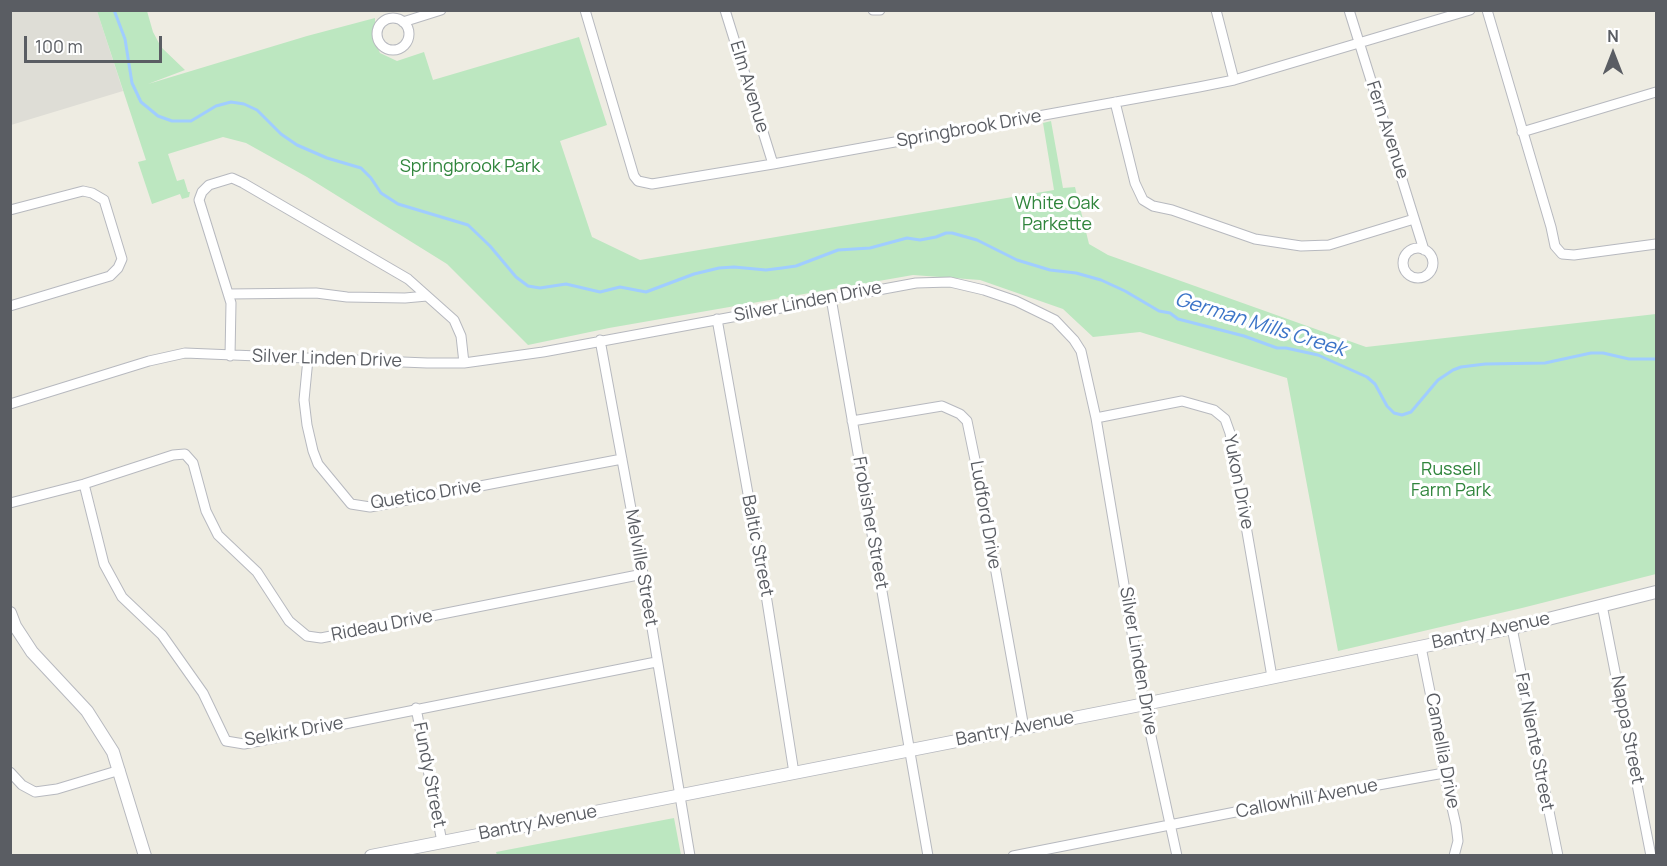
<!DOCTYPE html>
<style>
body{margin:0}
#map{position:relative;width:1667px;height:866px;overflow:hidden;background:#eeece2;font-family:Manrope,sans-serif}
canvas{display:block}
.frame{position:absolute;inset:0;border:12px solid #5a5d63;pointer-events:none}
.north{position:absolute;left:1583px;top:24px;width:60px;height:60px;-webkit-text-stroke:4px #fff;paint-order:stroke;rotate:0deg;font-size:16px;font-weight:700;line-height:24px;text-align:center;color:#5a5d63}
.north::after{content:'';display:block;margin:auto;width:21px;height:27px;background:#5a5d63;clip-path:polygon(50% 0,100% 100%,50% 72%,0 100%)}
.scale{position:absolute;left:24px;top:36px;width:138px;height:27px;box-sizing:border-box;border:3px solid #5a5d63;border-top:0;padding-left:8px;font-size:18px;line-height:21px;white-space:nowrap;color:#5a5d63;-webkit-text-stroke:4px #fff;paint-order:stroke}
</style>
<div id="map">
<canvas width="1667" height="866"></canvas>
<div class="frame"></div>
<div class="north">N</div>
<div class="scale">100 m</div>
</div>
<script>
const c = document.querySelector('canvas').getContext('2d');
c.lineJoin = 'round';
function fill(path, color) { c.fillStyle = color; c.fill(path, 'evenodd'); }
const poly = rows => new Path2D(rows.map(r => 'M' + r).join(''));
function strokePath(path, color, width, dash) { c.strokeStyle = color; c.lineWidth = width; c.lineCap = dash ? 'butt' : 'round'; c.setLineDash(dash || []); c.stroke(path); }
function drawText(font, color, halo, rows, align = 'center') {
  c.font = font + ' Manrope,sans-serif'; c.lineWidth = 6; c.setLineDash([]); c.textBaseline = 'middle'; c.strokeStyle = halo; c.fillStyle = color; for (const [text, x, y, turn = 0] of rows) {
    c.save(); c.translate(x, y); c.rotate((+turn || 0) * Math.PI / 180); c.textAlign = isNaN(turn) ? turn : align; if (halo) c.strokeText(text, 0, 0); c.fillText(text, 0, 0); c.restore();
  }
}
fill(poly([
 [11,11,97,11,123,91,11,125]
]), '#deddd6');
fill(poly([
 [97,11,147,11,153,32,161,47,185,70,148,84,307,36,375,18,375,42,380,53,397,61,424,52,433,80,579,37,607,125,560,141,592,237,640,260,1054,190,1043,123,1051,121,1063,188,1075,187,1089,244,1108,255,1366,347,1656,314,1656,574,1522,608,1338,651,1287,378,1140,332,1093,337,1063,309,980,280,913,275,609,328,528,345,447,264,307,177,246,143,223,137,168,154,177,181,184,179,188,192,190,192,189,197,182,199,180,194,152,204,138,162,146,160],
 [674,818,681,855,497,855,496,852]
]), '#bce7c0');
strokePath(poly([
 [114,10,125,39,132,83,141,102,158,116,172,121,191,121,216,106,231,102,244,104,257,110,281,134,297,145,327,158,361,168,371,178,381,193,398,204,468,225,490,246,516,277,528,286,540,288,566,284,600,292,620,287,646,292,694,274,719,268,734,267,766,270,782,268,796,266,838,250,870,248,907,238,920,240,936,237,946,233,952,233,977,240,1017,260,1050,270,1076,273,1101,280,1125,291,1159,311,1170,313,1178,319,1244,336,1277,348,1286,348,1318,355,1367,377,1375,384,1387,406,1394,413,1402,415,1411,412,1438,380,1453,370,1461,367,1485,364,1545,363,1591,353,1603,353,1629,359,1656,359]
]), '#a0cdff', 3);
const minor = poly([
 [585,10,634,176,638,181,652,184,773,164,1199,87,1234,80,1470,10],
 [725,10,773,164],
 [873,10,880,10],
 [1216,10,1234,80],
 [1349,10,1424,250],
 [1487,10,1551,227,1555,246,1562,254,1574,255,1656,244],
 '377 34a16 16 0 1 1 32 0a16 16 0 1 1-32 0Z',
 [403,22,441,10],
 [1115,102,1135,183,1143,200,1153,206,1172,210,1255,239,1301,246,1329,245,1414,219],
 [1522,132,1656,92],
 [10,210,83,191,92,193,104,200,122,259,118,268,110,276,10,306],
 '1403 263a15 15 0 1 1 30 0a15 15 0 1 1-30 0Z',
 [229,294,316,293,347,297,405,298,427,296],
 [831,298,928,856],
 [717,319,767,601,794,773],
 [600,340,643,574,690,856],
 [230,356,231,303,199,200,202,192,209,185,232,178,243,183,408,279,454,320,461,336,464,363],
 [308,359,304,400,307,425,313,451,318,464,351,504,370,507,622,459],
 [10,404,149,361,185,353,427,363,464,363,543,352,916,283,950,282,984,290,1016,301,1055,320,1074,340,1081,351,1096,418,1144,704,1177,856],
 [1096,418,1182,401,1214,410,1225,419,1230,433,1272,677],
 [852,421,942,406,960,414,967,421,982,494,1024,728],
 [84,484,104,564,122,597,162,635,203,693,226,741,244,744,656,662],
 [10,503,84,484,173,455,185,454,193,463,206,511,218,535,257,572,289,621,307,636,321,638,643,574],
 [1602,605,1651,856],
 [1512,628,1558,856],
 [1421,647,1443,757,1444,773,1456,825,1458,841,1454,856],
 [416,708,442,842],
 [10,772,22,785,35,792,57,789,120,770],
 [1013,856,1291,801,1444,773]
]);
const tertiary = poly([
 [10,613,15,626,32,652,87,711,113,752,145,856],
 [371,856,1130,707,1512,628,1656,592]
]);
strokePath(minor, '#b7b9bf', 11);
strokePath(tertiary, '#b7b9bf', 14);
strokePath(minor, '#fff', 9);
strokePath(tertiary, '#fff', 12);
drawText('18px', '#5a5d63', '#fff', [
 ["Elm Avenue",749,87,73],
 ["Springbrook Drive",969,129,-10],
 ["Fern Avenue",1387,130,72],
 ["Silver Linden Drive",808,302,-11],
 ["Silver Linden Drive",327,359,2],
 ["Yukon Drive",1238,482,79],
 ["Quetico Drive",426,495,-9],
 ["Ludford Drive",985,515,80],
 ["Frobisher Street",870,523,80],
 ["Baltic Street",757,546,79],
 ["Melville Street",641,568,80],
 ["Rideau Drive",382,626,-11],
 ["Bantry Avenue",1491,631,-12],
 ["Silver Linden Drive",1138,661,80],
 ["Bantry Avenue",1015,729,-11],
 ["Nappa Street",1627,730,79],
 ["Selkirk Drive",294,732,-10],
 ["Far Niente Street",1534,742,79],
 ["Camellia Drive",1442,751,79],
 ["Fundy Street",429,775,79],
 ["Callowhill Avenue",1307,799,-11],
 ["Bantry Avenue",538,823,-11]
]);
drawText('18px', '#30853c', '#fff', [
 ["Springbrook Park",470,167],
 ["White Oak",1057,204],
 ["Parkette",1057,225],
 ["Russell",1451,470],
 ["Farm Park",1451,491]
]);
drawText('italic 20px', '#3d75c8', '#fff', [
 ["German Mills Creek",1260,325,17]
]);
</script>
